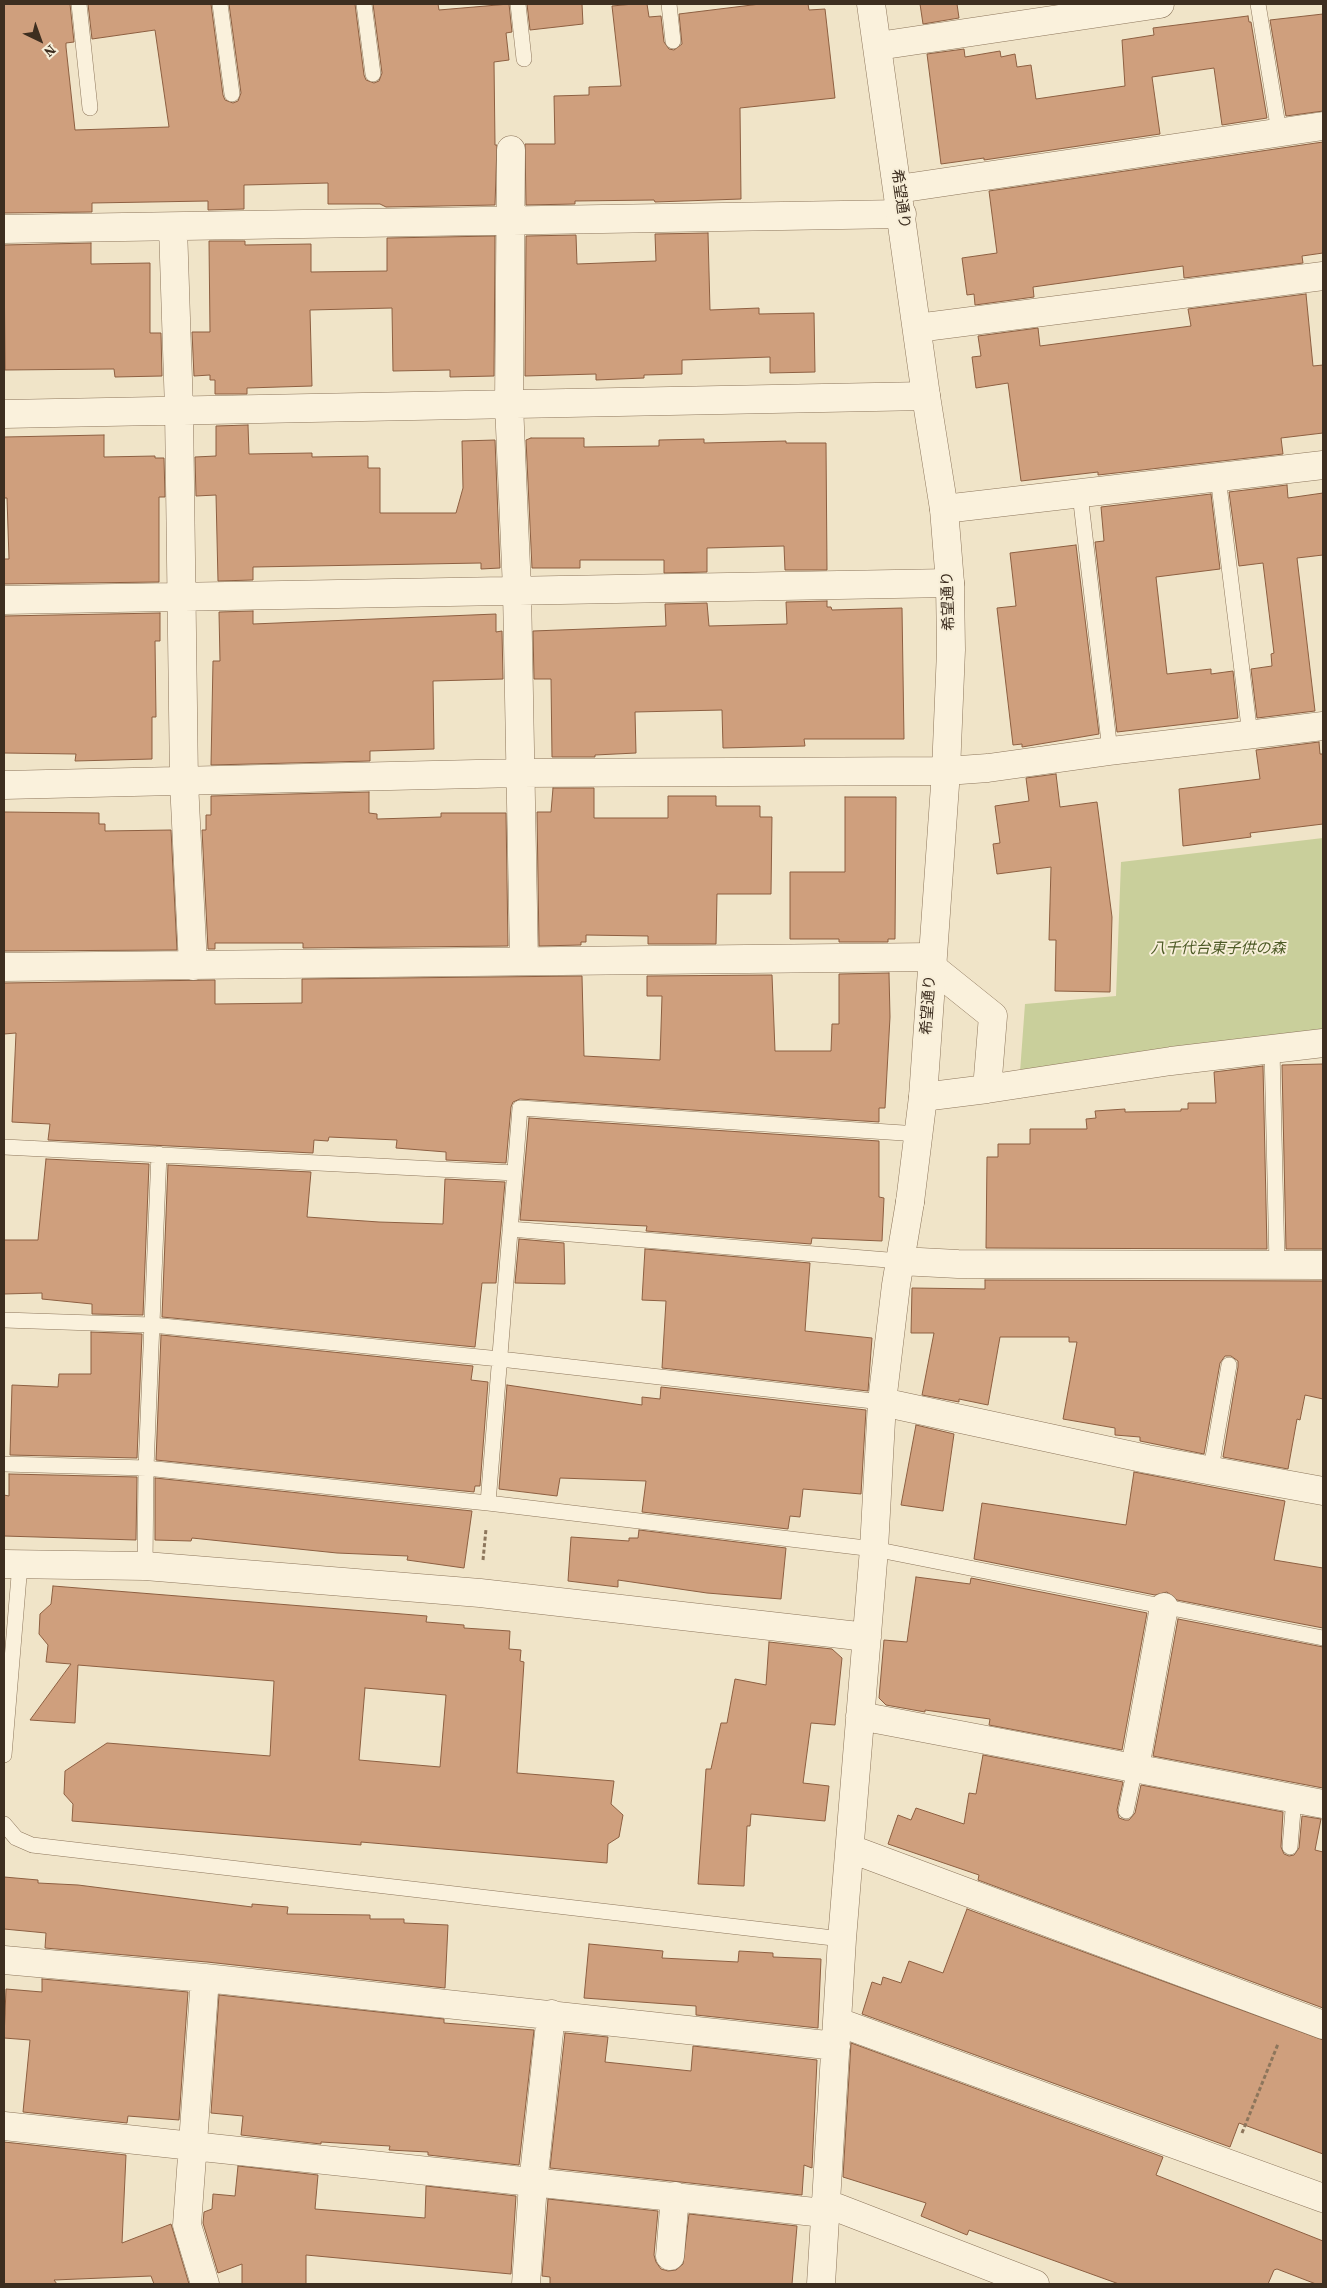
<!DOCTYPE html>
<meta charset="utf-8">
<style>
body{margin:0}
#map{position:relative;width:1327px;height:2288px;overflow:hidden;background:#f0e4c8;font-family:"Source Serif 4",serif}
canvas{display:block}
.frame{position:absolute;inset:0;border:5px solid #3d2e20;pointer-events:none}
.north{position:absolute;left:15px;top:15px;width:50px;height:50px;-webkit-text-stroke:4px #f7eed8;paint-order:stroke;rotate:138deg;font-size:14px;font-weight:700;line-height:20px;text-align:center;color:#3d2e20}
.north::after{content:'';display:block;margin:auto;width:18px;height:22px;background:#3d2e20;clip-path:polygon(50% 0,100% 100%,50% 72%,0 100%)}
</style>
<div id="map">
<canvas width="1327" height="2288"></canvas>
<div class="frame"></div>
<div class="north">N</div>
</div>
<script>
const c = document.querySelector('canvas').getContext('2d');
c.lineJoin = 'round';
function fill(path, color) { c.fillStyle = color; c.fill(path, 'evenodd'); }
const poly = rows => new Path2D(rows.map(r => 'M' + r).join(''));
function strokePath(path, color, width, dash) { c.strokeStyle = color; c.lineWidth = width; c.lineCap = dash ? 'butt' : 'round'; c.setLineDash(dash || []); c.stroke(path); }
function drawText(font, color, halo, rows, align = 'center') {
  c.font = font + ' "Source Serif 4","Noto Sans JP",serif'; c.lineWidth = 4; c.setLineDash([]); c.textBaseline = 'middle'; c.strokeStyle = halo; c.fillStyle = color; for (const [text, x, y, turn = 0] of rows) {
    c.save(); c.translate(x, y); c.rotate((+turn || 0) * Math.PI / 180); c.textAlign = isNaN(turn) ? turn : align; if (halo) c.strokeText(text, 0, 0); c.fillText(text, 0, 0); c.restore();
  }
}
fill(poly([
 [1323,838,1323,1034,1020,1072,1025,1004,1116,996,1121,862]
]), '#c9cf9b');
const building = poly([
 [4,4,70,4,74,42,66,43,66,47,75,130,169,127,155,30,92,39,88,4,211,4,223,95,225,100,233,103,238,101,241,93,229,4,355,4,364,75,366,80,374,83,379,81,382,73,373,4,438,4,439,10,509,4,512,32,506,33,509,60,494,62,495,145,497,145,495,205,386,207,380,204,328,204,328,183,244,185,244,209,208,210,208,201,92,203,92,212,4,213,4,4],
 [527,4,582,4,583,24,530,30,527,4],
 [634,4,647,4,649,17,661,16,664,42,669,49,674,50,682,44,679,14,760,4,808,4,809,10,825,9,835,98,740,108,741,199,655,202,654,200,575,201,575,204,526,205,525,144,555,144,554,96,589,95,589,87,621,86,612,6,634,4],
 [920,4,957,4,959,18,923,24,920,4],
 [1323,14,1323,111,1286,116,1270,20,1323,14],
 [1248,16,1249,22,1251,22,1267,118,1222,125,1214,68,1152,77,1160,134,984,160,984,158,941,164,927,54,964,49,965,57,1000,51,1001,57,1015,54,1017,67,1031,65,1036,99,1125,86,1122,40,1154,35,1153,28,1248,16],
 [1323,142,1323,253,1302,256,1303,263,1184,278,1183,266,1033,287,1034,297,975,305,974,294,967,295,962,258,997,253,989,191,1323,142],
 [708,233,710,310,759,308,759,314,814,313,815,372,770,373,770,357,682,360,682,374,644,375,644,378,596,380,596,374,525,376,526,236,576,235,577,264,656,261,655,234,708,233],
 [495,236,494,376,450,377,450,370,393,371,392,308,310,310,312,386,247,388,247,394,215,394,215,380,210,380,210,375,194,376,192,332,210,332,209,241,245,241,245,245,311,244,311,272,387,271,387,238,495,236],
 [91,243,91,264,150,263,150,333,161,333,162,376,115,377,114,369,5,370,4,245,91,243],
 [1306,294,1313,366,1323,365,1323,433,1281,438,1283,454,1098,475,1098,472,1021,481,1008,383,976,388,972,357,981,356,978,336,1038,328,1040,346,1191,326,1188,309,1306,294],
 [248,425,249,454,312,453,312,457,368,456,368,468,380,468,380,513,456,513,463,488,462,441,495,440,500,568,481,569,481,563,253,567,253,580,218,581,216,495,196,496,195,457,216,456,216,426,248,425],
 [104,435,104,457,155,456,155,458,164,458,165,497,159,497,159,582,4,584,4,559,9,559,7,498,4,498,4,437,104,435],
 [531,438,584,438,584,447,659,446,659,440,704,439,704,443,786,441,786,443,826,443,827,570,785,570,784,546,707,548,707,572,664,573,664,560,580,560,580,568,532,568,526,440,531,438],
 [1287,485,1288,498,1323,493,1323,555,1297,558,1315,711,1257,718,1251,669,1272,666,1271,654,1274,653,1263,563,1239,566,1229,492,1287,485],
 [1211,494,1220,569,1156,577,1167,674,1211,669,1211,674,1233,671,1238,718,1117,732,1095,542,1104,541,1101,507,1211,494],
 [1076,545,1099,734,1022,747,1022,744,1013,745,997,608,1016,606,1010,553,1076,545],
 [827,601,827,607,831,607,832,610,902,608,904,739,804,739,805,746,723,748,722,710,635,712,636,753,595,755,595,757,552,757,551,679,534,679,533,631,666,626,665,604,707,603,709,626,787,624,786,602,827,601],
 [253,611,253,624,496,614,496,632,502,631,503,679,433,681,434,749,370,751,370,761,211,765,213,661,220,661,219,612,253,611],
 [160,613,160,641,155,641,156,717,152,717,152,759,75,761,76,754,4,753,4,616,160,613],
 [1319,742,1320,754,1323,754,1323,824,1250,833,1251,837,1183,846,1179,789,1260,779,1256,750,1319,742],
 [1056,774,1060,807,1097,802,1112,917,1110,992,1055,991,1056,940,1049,940,1051,867,997,874,993,844,1000,843,995,806,1029,801,1026,778,1056,774],
 [553,788,594,788,594,818,668,818,668,796,716,796,716,806,760,806,760,817,772,817,771,894,717,894,716,944,648,944,648,936,586,935,586,942,581,942,581,945,539,946,537,812,551,812,553,788],
 [369,792,369,813,377,814,377,819,441,817,441,813,506,813,508,946,303,948,303,943,215,943,215,949,208,949,202,830,206,830,206,815,211,815,211,796,369,792],
 [845,797,896,797,895,939,888,939,888,942,839,942,839,939,790,939,790,872,845,872,845,797],
 [4,812,99,813,99,824,105,824,105,831,171,830,177,950,4,951,4,812],
 [889,973,890,1017,885,1108,879,1108,879,1122,520,1099,513,1102,511,1107,506,1163,446,1160,446,1152,396,1148,397,1140,329,1137,328,1141,314,1140,313,1153,48,1140,50,1124,12,1122,16,1033,4,1034,4,983,215,980,215,1004,302,1003,302,979,582,976,584,1056,660,1060,662,996,647,996,647,976,772,975,775,1051,831,1051,832,1024,839,1024,839,974,889,973],
 [1323,1064,1323,1249,1286,1249,1282,1065,1323,1064],
 [1263,1066,1267,1249,986,1248,987,1157,998,1157,998,1144,1030,1144,1030,1129,1087,1129,1086,1119,1096,1118,1095,1111,1125,1109,1125,1112,1181,1111,1181,1109,1188,1109,1188,1103,1216,1103,1214,1072,1263,1066],
 [529,1118,879,1141,879,1197,884,1198,882,1241,812,1238,811,1244,646,1231,647,1226,520,1220,529,1118],
 [46,1159,149,1164,143,1315,92,1314,92,1304,42,1299,42,1293,4,1294,4,1240,38,1240,46,1159],
 [168,1165,311,1172,307,1217,379,1222,443,1224,445,1179,505,1182,496,1283,482,1283,475,1347,162,1317,168,1165],
 [519,1239,564,1243,565,1284,515,1283,519,1239],
 [645,1249,810,1263,805,1331,872,1338,868,1391,662,1368,666,1301,642,1300,645,1249],
 [985,1280,1323,1281,1323,1399,1305,1395,1300,1420,1297,1419,1288,1469,1223,1457,1238,1367,1238,1361,1231,1356,1225,1356,1220,1363,1204,1454,1140,1441,1140,1437,1115,1435,1115,1428,1063,1419,1077,1342,1069,1342,1069,1337,1000,1337,988,1405,959,1399,959,1402,922,1395,934,1333,911,1333,912,1288,985,1289,985,1280],
 [91,1332,142,1334,137,1458,10,1455,12,1385,58,1387,59,1374,91,1374,91,1332],
 [161,1335,473,1366,471,1380,488,1382,480,1486,475,1486,474,1492,156,1460,161,1335],
 [507,1385,642,1405,642,1397,660,1399,661,1387,866,1410,861,1494,803,1489,800,1517,790,1516,788,1529,642,1512,646,1481,560,1478,557,1496,499,1489,507,1385],
 [916,1425,954,1434,943,1511,901,1505,916,1425],
 [1134,1472,1285,1501,1274,1560,1323,1568,1323,1628,1177,1600,1167,1592,1155,1595,974,1559,982,1503,1126,1525,1134,1472],
 [9,1474,137,1477,136,1540,4,1536,4,1495,9,1496,9,1474],
 [155,1478,472,1511,464,1568,407,1560,408,1556,337,1553,192,1538,191,1541,155,1540,155,1478],
 [639,1530,786,1548,781,1599,707,1593,618,1580,618,1587,568,1581,571,1537,629,1541,629,1538,638,1538,639,1530],
 [916,1577,970,1584,971,1578,1147,1613,1122,1750,989,1725,990,1719,925,1710,925,1712,886,1705,879,1698,884,1640,907,1642,916,1577],
 [53,1586,427,1616,426,1622,464,1625,464,1628,510,1631,509,1649,521,1650,520,1661,524,1662,517,1773,614,1781,611,1804,623,1815,619,1837,608,1844,607,1863,361,1842,361,1845,72,1821,73,1804,64,1794,65,1771,107,1743,270,1756,274,1681,78,1665,75,1723,30,1720,71,1664,46,1662,48,1645,39,1634,40,1614,51,1604,53,1586],
 [365,1688,446,1695,440,1767,359,1760,365,1688],
 [1178,1619,1323,1647,1323,1788,1153,1756,1178,1619],
 [769,1642,832,1649,842,1658,835,1725,811,1723,803,1783,829,1786,825,1821,751,1814,750,1826,747,1826,744,1886,698,1884,706,1769,711,1769,721,1723,727,1723,735,1679,766,1685,769,1642],
 [983,1755,1123,1782,1117,1810,1119,1818,1125,1820,1129,1820,1135,1813,1141,1785,1283,1812,1281,1847,1284,1854,1289,1856,1294,1855,1299,1848,1302,1816,1321,1819,1315,1850,1323,1852,1323,2008,978,1880,979,1875,888,1844,898,1815,911,1820,916,1808,964,1824,969,1793,976,1794,983,1755],
 [4,1877,38,1880,38,1883,78,1885,252,1907,252,1904,288,1907,287,1914,370,1915,370,1919,404,1919,404,1923,448,1925,445,1988,207,1962,45,1948,46,1933,4,1929,4,1877],
 [967,1909,1323,2040,1323,2154,1239,2123,1230,2147,862,2014,872,1982,881,1985,883,1977,901,1983,909,1961,943,1973,967,1909],
 [589,1944,663,1951,662,1958,738,1962,739,1951,773,1953,773,1957,821,1959,818,2028,696,2015,696,2006,584,1998,589,1944],
 [42,1979,188,1992,179,2120,128,2116,127,2123,23,2112,30,2040,4,2038,6,1989,42,1992,42,1979],
 [219,1995,444,2019,444,2023,534,2030,519,2165,428,2155,428,2152,389,2150,390,2146,321,2142,321,2144,241,2135,243,2116,211,2113,219,1995],
 [565,2033,608,2037,605,2062,691,2071,693,2046,817,2060,812,2168,804,2165,802,2195,550,2168,565,2033],
 [851,2043,1163,2157,1156,2175,1323,2241,1323,2284,1316,2284,1277,2269,1274,2270,1268,2284,1119,2284,969,2230,967,2235,921,2216,926,2203,843,2177,851,2043],
 [4,2142,126,2155,122,2243,171,2224,189,2284,154,2284,151,2276,54,2280,57,2284,4,2284,4,2142],
 [238,2166,318,2175,315,2209,425,2218,426,2186,516,2196,511,2274,306,2255,306,2284,242,2284,242,2264,218,2273,203,2223,204,2212,212,2209,213,2194,235,2196,238,2166],
 [548,2199,658,2211,654,2255,656,2262,661,2269,668,2271,676,2270,683,2264,689,2214,797,2226,792,2284,550,2284,550,2277,542,2276,548,2199]
]);
fill(building, '#cf9f7d');
strokePath(building, '#8d5f41', 1);
const service = poly([
 [79,4,90,108],
 [220,4,232,94],
 [364,4,373,74],
 [518,4,524,59],
 [669,4,673,41],
 [1258,4,1279,132],
 [1218,477,1250,735],
 [1080,494,1110,751],
 [1272,1049,1277,1264],
 [4,1147,515,1173],
 [510,1229,900,1261],
 [4,1320,152,1325,500,1359,882,1402],
 [4,1464,146,1468,488,1503,874,1549,1323,1638],
 [1211,1469,1229,1365],
 [488,1503,520,1108,919,1134],
 [145,1566,146,1468,159,1154],
 [4,1755,20,1564],
 [1126,1811,1135,1768],
 [4,1824,16,1838,32,1845,842,1939],
 [1290,1847,1294,1798]
]);
const minor = poly([
 [878,46,1160,4],
 [511,150,509,404,517,590,524,961],
 [898,189,1323,126],
 [173,227,179,410,184,782,193,966],
 [4,229,902,214],
 [917,328,1323,276],
 [4,414,926,396],
 [944,509,1323,465],
 [4,600,950,583],
 [4,785,519,773,946,771,988,768,1110,751,1323,726],
 [4,967,932,957],
 [987,1089,1171,1061,1323,1043],
 [923,1097,987,1089,993,1016,932,967],
 [900,1261,958,1264,1323,1265],
 [882,1402,1147,1459,1323,1491],
 [4,1564,145,1566,480,1593,867,1637],
 [860,1716,1323,1804],
 [1135,1768,1164,1607],
 [851,1849,1323,2025],
 [4,1960,205,1978,836,2046],
 [838,2022,1323,2198],
 [4,2126,824,2213],
 [825,2203,1035,2284],
 [670,2256,675,2196],
 [205,2284,187,2225,205,1978],
 [526,2284,533,2184,551,2014],
 [821,2284,842,1939,874,1549,882,1402,896,1285,910,1202]
]);
const tertiary = poly([
 [871,4,926,396,944,509,950,583,951,650,946,771,923,1097,910,1202]
]);
strokePath(service, '#8d765c', 16);
strokePath(minor, '#8d765c', 29);
strokePath(tertiary, '#8d765c', 29);
strokePath(poly([
 [483,1560,486,1529],
 [1242,2133,1278,2044]
]), '#8d765c', 3, [4, 2.5]);
strokePath(service, '#faf1dc', 15);
strokePath(minor, '#faf1dc', 28);
strokePath(tertiary, '#faf1dc', 28);
drawText('15px', '#3d2e20', '#f7eed8', [
 ["希望通り",900,199,82],
 ["希望通り",949,601,-92],
 ["希望通り",929,1005,-86]
]);
drawText('italic 15px', '#4d5a26', '#f7eed8', [
 ["八千代台東子供の森",1218,949]
]);
</script>
